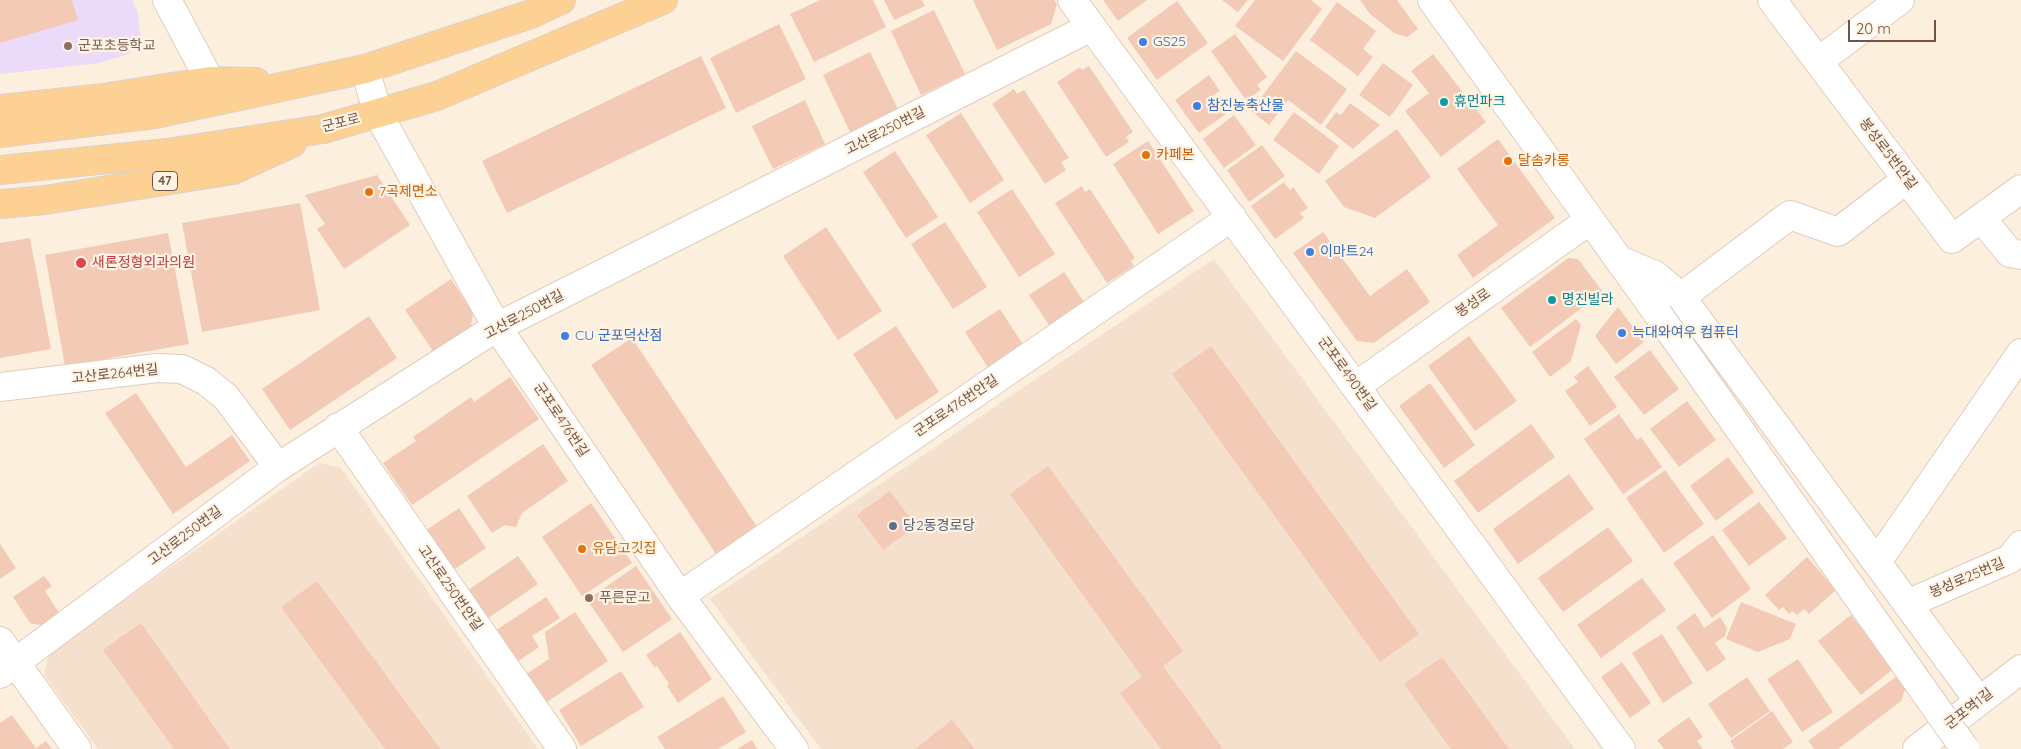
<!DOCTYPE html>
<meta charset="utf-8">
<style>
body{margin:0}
#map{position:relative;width:2021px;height:749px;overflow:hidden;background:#fcefde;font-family:Quicksand,sans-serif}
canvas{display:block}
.scale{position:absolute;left:1848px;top:20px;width:88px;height:22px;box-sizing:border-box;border:2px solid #725346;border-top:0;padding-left:6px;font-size:15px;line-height:18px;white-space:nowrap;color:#725346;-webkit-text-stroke:4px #fff3e4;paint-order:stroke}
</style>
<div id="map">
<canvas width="2021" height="749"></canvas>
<div class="scale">20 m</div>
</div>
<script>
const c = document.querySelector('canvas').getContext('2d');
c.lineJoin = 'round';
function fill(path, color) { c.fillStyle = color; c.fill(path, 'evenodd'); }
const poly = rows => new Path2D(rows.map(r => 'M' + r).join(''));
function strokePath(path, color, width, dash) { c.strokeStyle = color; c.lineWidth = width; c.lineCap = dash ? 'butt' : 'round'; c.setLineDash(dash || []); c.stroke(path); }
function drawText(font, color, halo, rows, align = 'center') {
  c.font = font + ' Quicksand,"Noto Sans KR",sans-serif'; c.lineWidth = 4.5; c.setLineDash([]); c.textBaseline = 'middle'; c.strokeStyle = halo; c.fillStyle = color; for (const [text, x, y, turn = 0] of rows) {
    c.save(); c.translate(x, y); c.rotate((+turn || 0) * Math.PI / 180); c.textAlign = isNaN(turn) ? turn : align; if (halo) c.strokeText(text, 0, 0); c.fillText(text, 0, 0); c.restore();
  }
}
fill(poly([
 [1214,259,1575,749,821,749,710,599],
 [319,463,341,468,538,749,98,749,44,675,49,653]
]), '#f4e0cc');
fill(poly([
 [0,0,132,0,137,10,141,37,129,54,99,63,0,74]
]), '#ecdbf8');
fill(poly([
 [0,0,72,0,78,20,0,43],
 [820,0,873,0,886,27,814,62,790,14],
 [884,0,922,0,925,6,894,20],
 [973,0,1054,0,1057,4,1051,24,997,50],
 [1103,0,1147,0,1118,21],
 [1222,0,1248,0,1238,12],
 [1255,0,1311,0,1322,9,1283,61,1235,26],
 [1360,0,1397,0,1418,29,1407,37,1394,33,1370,14],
 [1177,1,1208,43,1157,80,1127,38],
 [1337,2,1376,31,1363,49,1373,57,1358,76,1310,40],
 [934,10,965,74,921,95,891,31],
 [779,24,806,79,736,113,710,58],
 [1235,34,1267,77,1257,85,1261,90,1246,100,1211,51],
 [1296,51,1347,89,1321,125,1288,100,1269,125,1251,111],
 [870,52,898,109,850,132,823,75],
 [1433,54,1486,122,1441,157,1405,111,1429,93,1411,71],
 [701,56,726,108,507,213,482,161],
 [1383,63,1413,85,1390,117,1359,95],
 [1089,66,1133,132,1126,137,1129,142,1106,157,1057,82,1080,67,1082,70],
 [1209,75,1220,91,1213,96,1226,114,1199,133,1175,100],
 [1014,89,1017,94,1024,90,1069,158,1061,162,1066,170,1045,184,992,104],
 [805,100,825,144,773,169,752,126],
 [1350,103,1380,125,1353,149,1325,127,1336,112,1341,115],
 [1294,112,1339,146,1319,174,1273,140],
 [961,113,1004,180,970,203,926,135],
 [1234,115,1256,145,1224,168,1203,139],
 [1397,129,1431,177,1375,218,1344,207,1325,181],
 [1498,139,1555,218,1473,278,1457,255,1498,225,1457,169],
 [1148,141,1194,211,1158,234,1113,164],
 [1262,145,1285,176,1249,202,1227,170],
 [895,151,938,217,906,238,863,172],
 [377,175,410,225,344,269,317,229,325,224,305,195],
 [1284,182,1290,190,1293,187,1308,208,1300,213,1304,218,1275,239,1251,206],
 [1082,186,1085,192,1090,189,1135,258,1131,261,1134,266,1107,283,1055,203],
 [1012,189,1055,254,1019,277,977,212],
 [300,203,320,310,202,332,182,223],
 [945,222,987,287,953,309,911,244],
 [826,227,882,311,838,340,783,256],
 [1323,232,1370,296,1407,269,1430,302,1374,343,1357,341,1293,253],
 [168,233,189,344,65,366,45,255],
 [30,238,51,349,0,358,0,243],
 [1568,258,1578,259,1603,292,1530,347,1501,308],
 [1064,272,1086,305,1051,328,1029,295],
 [451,279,473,313,470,334,437,357,405,310],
 [1618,307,1644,342,1616,364,1595,336],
 [1000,309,1024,346,989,369,965,332],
 [369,316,397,358,290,430,262,389],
 [1576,319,1581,325,1571,361,1550,377,1532,352],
 [896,326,939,392,896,420,853,354],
 [1469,336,1517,401,1475,431,1428,366],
 [632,338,761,533,720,560,591,365],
 [1211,346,1419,634,1380,662,1172,374],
 [1650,350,1679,389,1644,415,1614,377],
 [1588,366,1617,407,1590,426,1565,391,1578,382,1574,377],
 [510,377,539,419,412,505,383,463,416,441,413,437,471,397,474,402],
 [1430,383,1475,445,1444,468,1399,406],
 [136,393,186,467,232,435,250,461,173,514,105,413],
 [1687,401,1716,440,1679,467,1650,429],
 [1619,414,1637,440,1641,437,1662,467,1623,494,1584,439],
 [1531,424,1555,457,1478,513,1454,481],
 [543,444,568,481,522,513,516,527,505,525,492,533,467,496],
 [1728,457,1754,492,1716,521,1690,486],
 [1048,466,1183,651,1163,666,1223,749,1161,749,1120,693,1142,677,1010,494],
 [1665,470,1704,524,1664,553,1626,498],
 [1569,474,1594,509,1518,564,1493,529],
 [890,491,916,526,883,550,857,515],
 [1759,502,1787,538,1749,566,1722,530],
 [591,503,632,563,582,596,542,537],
 [459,508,486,548,449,573,422,533],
 [1608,527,1633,561,1563,612,1538,578],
 [1713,535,1751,589,1712,618,1673,563],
 [0,544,16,568,0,579],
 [518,556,538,584,487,619,468,590],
 [1807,557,1836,590,1809,614,1804,609,1797,615,1792,611,1789,614,1783,607,1779,610,1765,595],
 [636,566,672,619,623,652,587,600],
 [44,576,52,586,45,591,61,616,45,626,30,623,13,597],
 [1642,578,1666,610,1601,658,1577,625],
 [317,581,440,749,385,749,281,607],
 [546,597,560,618,532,636,539,647,511,666,489,635],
 [1741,602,1796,624,1790,639,1758,652,1726,639],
 [575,612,608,661,541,706,522,677,549,659,545,632],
 [1695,613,1704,628,1720,617,1727,628,1725,636,1715,643,1726,659,1707,672,1676,627],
 [1851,615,1893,669,1861,695,1818,641],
 [141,623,230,749,174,749,103,650],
 [680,632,712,679,678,703,667,686,669,684,657,666,655,668,646,655],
 [1662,634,1693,683,1663,703,1632,653],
 [1442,657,1509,749,1451,749,1404,684],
 [1798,659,1833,712,1802,732,1767,679],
 [1622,662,1651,703,1630,718,1601,677],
 [621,671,644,707,581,746,559,710],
 [1900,674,1907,684,1901,701,1838,749,1814,749,1808,741],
 [1747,677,1770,711,1731,738,1708,704],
 [723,696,746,732,718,749,665,749,657,737],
 [1772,711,1793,742,1783,749,1735,749,1730,741],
 [12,715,36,748,46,741,52,749,0,749,0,723],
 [1689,717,1703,737,1697,741,1703,749,1664,749,1657,740],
 [952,720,975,749,915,749],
 [752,740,757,749,737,749]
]), '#f2cab5');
const minor = poly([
 [167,0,210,81],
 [1072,0,1621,749],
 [1432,0,1658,314],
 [1772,0,1952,239,2021,189],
 [1819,61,1900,0],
 [365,69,378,114,497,327,680,596,794,749],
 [1981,218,2010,253,2021,255],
 [1619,260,1655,275,1681,297,1979,701],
 [1681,297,1790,215,1838,232,1907,179],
 [1356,386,1590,220],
 [0,387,157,368,182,369,206,381,226,397,278,467],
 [338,427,562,749],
 [1877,562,2021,353],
 [680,596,1232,217],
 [1907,604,2010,559,2021,545],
 [0,641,77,749],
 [0,674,278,467,497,327,1091,27],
 [1917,749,2021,669]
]);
const major = poly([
 [0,109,103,98,210,81,256,82],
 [0,133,155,114,365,69,531,14,561,0],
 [0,170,167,153,323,129,437,96,663,0],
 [0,204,45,200,233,170,292,143]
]);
strokePath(minor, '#e2ccbd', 30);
strokePath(major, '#dad2cf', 30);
strokePath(minor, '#fff', 28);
strokePath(major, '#fdd094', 28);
const minorBridge = poly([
 [1658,314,1965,749]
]);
strokePath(minorBridge, '#e2ccbd', 30, []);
strokePath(minorBridge, '#fff', 28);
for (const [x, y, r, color] of [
 [1143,42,5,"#3f7fe0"],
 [68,46,5,"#8d6e63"],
 [1444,102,5,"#0f9aa8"],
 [1197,106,5,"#3f7fe0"],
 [1146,155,5,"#e8710a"],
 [1508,161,5,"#e8710a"],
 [369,192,5,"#e8710a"],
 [1310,252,5,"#3f7fe0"],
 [81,263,6,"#e0444e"],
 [1552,300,5,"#0f9aa8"],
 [1622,333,5,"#3f7fe0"],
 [565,336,5,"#3f7fe0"],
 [893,526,5,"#5c6f8a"],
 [582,549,5,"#e8710a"],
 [589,598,5,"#8d6e63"]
]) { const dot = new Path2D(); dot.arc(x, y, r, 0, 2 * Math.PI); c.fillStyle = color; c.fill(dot); strokePath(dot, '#fff3e4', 2); }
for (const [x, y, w] of [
 [165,181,25]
]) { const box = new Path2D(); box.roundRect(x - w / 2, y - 9.5, w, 19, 4); c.fillStyle = '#fff3e4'; c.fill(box); strokePath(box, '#725346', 1); }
drawText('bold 12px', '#725346', null, [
 ["47",165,181]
]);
drawText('14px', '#366cbe', '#fff3e4', [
 ["GS25",1153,42],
 ["참진농축산물",1207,106],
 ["이마트24",1320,252],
 ["늑대와여우 컴퓨터",1632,333],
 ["CU 군포덕산점",575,336]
], 'left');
drawText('14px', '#785e54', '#fff3e4', [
 ["군포초등학교",78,46],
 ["푸른문고",599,598]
], 'left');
drawText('14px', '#0d838f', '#fff3e4', [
 ["휴먼파크",1454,102],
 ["명진빌라",1562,300]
], 'left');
drawText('14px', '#725346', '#fff3e4', [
 ["군포로",341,123,-14],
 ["고산로250번길",885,131,-27],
 ["봉성로5번안길",1888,154,53],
 ["봉성로",1473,303,-35],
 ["고산로250번길",524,315,-28],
 ["고산로264번길",115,374,-6],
 ["군포로490번길",1347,374,54],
 ["군포로476번안길",956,406,-34],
 ["군포로476번길",561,420,56],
 ["고산로250번길",185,536,-37],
 ["봉성로25번길",1967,578,-23],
 ["고산로250번안길",450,588,55],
 ["군포역1길",1969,709,-38]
]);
drawText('14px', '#c56008', '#fff3e4', [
 ["카페본",1156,155],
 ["달솜카롱",1518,161],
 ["7곡제면소",379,192],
 ["유담고깃집",592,549]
], 'left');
drawText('14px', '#be3a42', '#fff3e4', [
 ["새론정형외과의원",92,263]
], 'left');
drawText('14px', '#4e5e75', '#fff3e4', [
 ["당2동경로당",903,526]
], 'left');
</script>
